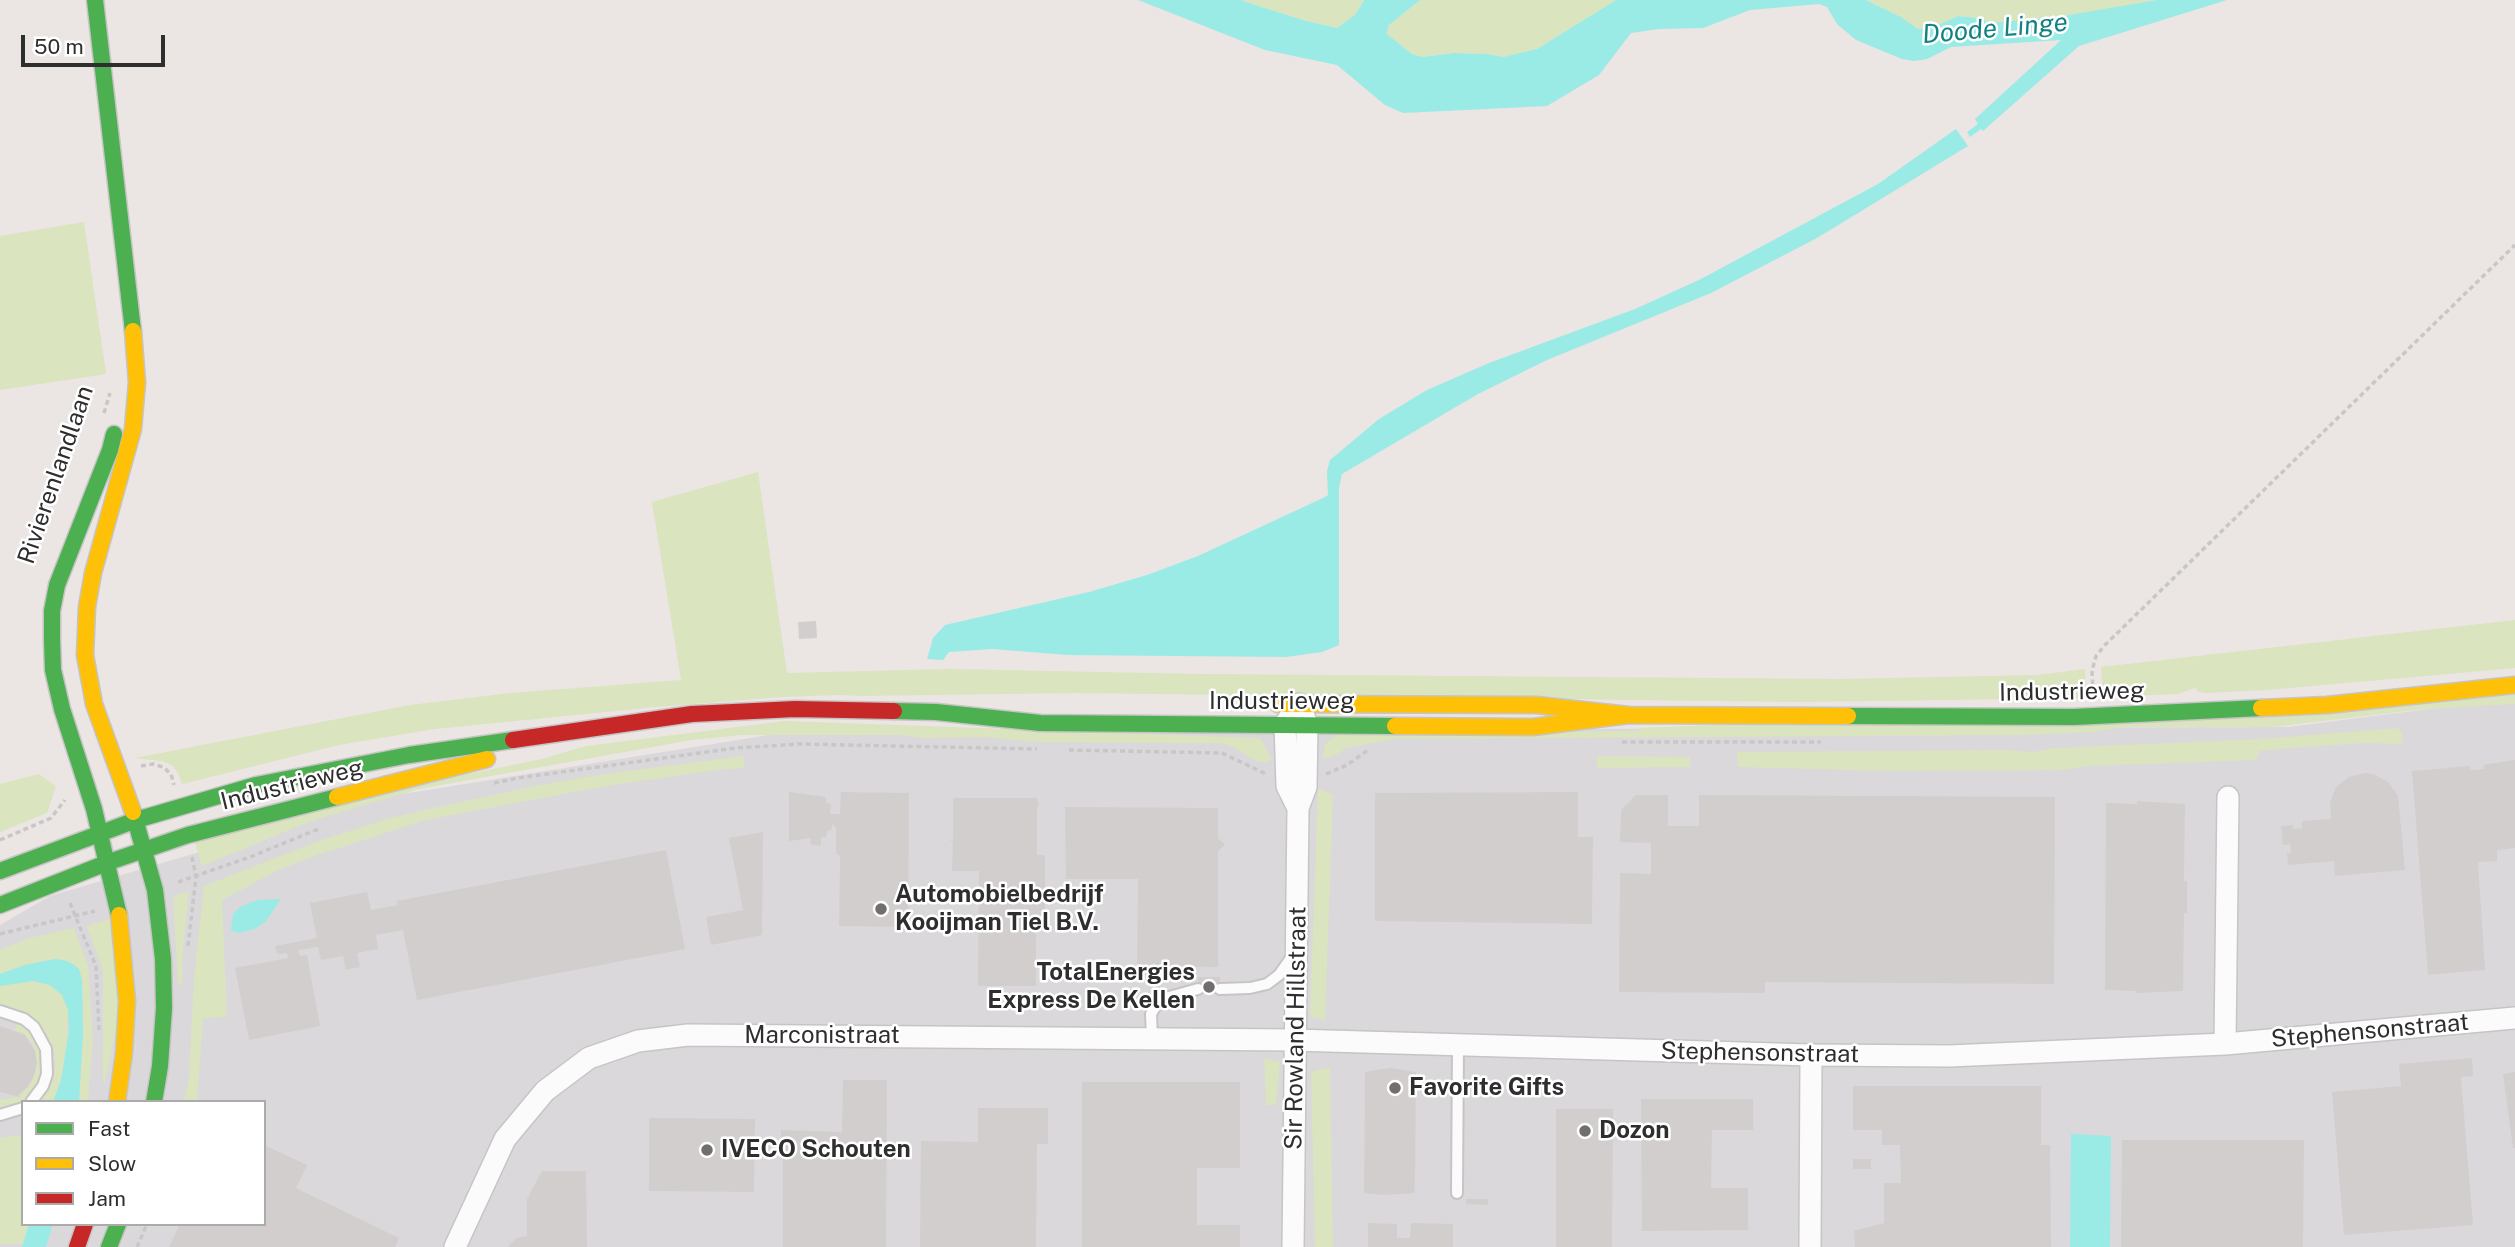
<!DOCTYPE html>
<style>
body{margin:0}
#map{position:relative;width:2515px;height:1247px;overflow:hidden;background:#ebe5e4;font-family:"Public Sans",sans-serif}
canvas{display:block}
.legend{position:absolute;left:21px;top:1100px;width:245px;height:126px;box-sizing:border-box;background:#fff;border:2px solid #ababab;margin:0;padding:9px 12px;list-style:none;font-size:21px;color:#2e2e2e}
.legend li{display:flex;align-items:center;gap:14px;height:35px}
.legend b{width:35px;border:2px solid #ababab}
.scale{position:absolute;left:21px;top:35px;width:144px;height:32px;box-sizing:border-box;border:4px solid #2e2e2e;border-top:0;padding-left:9px;font-size:21px;line-height:24px;white-space:nowrap;color:#2e2e2e;-webkit-text-stroke:5px #fff;paint-order:stroke}
</style>
<div id="map">
<canvas width="2515" height="1247"></canvas>
<ul class="legend">
<li><b style="height:9px;background:#4caf50"></b>Fast</li>
<li><b style="height:9px;background:#ffc107"></b>Slow</li>
<li><b style="height:9px;background:#c62828"></b>Jam</li>
</ul>
<div class="scale">50 m</div>
</div>
<script>
const c = document.querySelector('canvas').getContext('2d');
c.lineJoin = 'round';
function fill(path, color) { c.fillStyle = color; c.fill(path, 'evenodd'); }
const poly = rows => new Path2D(rows.map(r => 'M' + r).join(''));
function strokePath(path, color, width, dash) { c.strokeStyle = color; c.lineWidth = width; c.lineCap = dash ? 'butt' : 'round'; c.setLineDash(dash || []); c.stroke(path); }
function drawText(font, color, halo, rows, align = 'center') {
  c.font = font + ' "Public Sans",sans-serif'; c.lineWidth = 5; c.setLineDash([]); c.textBaseline = 'middle'; c.strokeStyle = halo; c.fillStyle = color; for (const [text, x, y, turn = 0] of rows) {
    c.save(); c.translate(x, y); c.rotate((+turn || 0) * Math.PI / 180); c.textAlign = isNaN(turn) ? turn : align; if (halo) c.strokeText(text, 0, 0); c.fillText(text, 0, 0); c.restore();
  }
}
fill(poly([
 [2515,698,2515,1247,0,1247,0,925,50,896,390,796,794,731,2288,727],
 [23,1102,264,1102,264,1224,23,1224]
]), '#dbd8db');
fill(poly([
 [1240,0,1364,0,1355,15,1337,28,1306,21],
 [1420,0,1616,0,1537,49,1503,57,1486,54,1454,53,1422,57,1412,54,1387,34,1388,26],
 [1866,0,2157,0,2093,12,2015,21,1991,23,1977,18,1958,16,1933,27,1918,29,1901,17],
 [84,222,106,374,0,390,0,236],
 [758,472,787,673,950,669,1201,674,1841,679,2038,675,2085,669,2086,698,1797,702,1076,693,859,696,840,695,782,697,656,707,435,729,339,745,182,784,178,773,172,765,162,761,135,758,410,705,511,693,681,680,652,502],
 [2515,620,2515,668,2267,690,2206,693,2199,692,2195,688,2177,694,2103,697,2101,667],
 [2515,693,2515,704,2424,709,2273,727,2126,727,2092,732,2020,735,1394,739,1346,748,1338,754,1323,759,1325,744,1338,734,1639,731,1639,728],
 [785,721,1260,738,1272,759,1265,762,1256,761,1233,747,1221,743,1037,742,985,737,922,738,901,735,742,735,691,740,419,789,311,821,202,866,193,837,419,784,542,759,586,746],
 [2398,728,2402,733,2403,744,2363,743,2291,748,2260,751,2256,760,2088,766,2063,770,1891,771,1738,767,1737,752,2005,750,2033,752,2055,748,2261,739],
 [744,756,744,768,717,770,606,786,426,820,317,855,278,870,222,900,227,1017,203,1018,197,1102,184,1102,189,1076,194,978,204,886,316,842,386,819,424,810,539,785,604,774],
 [1597,756,1690,757,1690,767,1597,768],
 [39,774,56,786,47,813,0,832,0,784],
 [1318,789,1333,794,1325,1020,1310,1017],
 [189,891,183,948,182,985,178,984,173,896],
 [112,918,121,1006,105,1082,103,1082,103,970,87,926],
 [74,928,88,966,93,1038,88,1102,79,1102,83,1033,82,980,55,959,25,965,0,974,0,950,29,938],
 [25,981,33,981,50,985,62,995,68,1010,67,1050,61,1080,53,1102,38,1102,49,1086,55,1069,54,1052,48,1036,38,1022,24,1012,0,1006,0,986],
 [18,1021,31,1030,40,1043,43,1073,40,1083,26,1099,12,1107,0,1109,0,1100,19,1097,31,1082,36,1070,36,1057,33,1045,25,1035,15,1030],
 [1264,1058,1280,1062,1276,1105,1266,1105],
 [1330,1067,1333,1247,1315,1247,1311,1072],
 [23,1135,23,1224,29,1224,23,1244,0,1244,0,1138]
]), '#dae4be');
fill(poly([
 [1138,0,1240,0,1306,21,1337,28,1355,15,1364,0,1420,0,1388,26,1387,34,1412,54,1422,57,1454,53,1486,54,1503,57,1537,49,1616,0,1866,0,1901,17,1918,29,1933,27,1958,16,1977,18,1991,23,2063,16,2157,0,2227,0,2079,46,1983,131,1981,129,1970,137,1967,132,1978,124,1975,119,2061,40,1951,47,1927,59,1914,61,1902,59,1856,40,1837,24,1827,7,1819,4,1750,10,1703,28,1659,29,1631,33,1599,75,1547,106,1403,113,1385,105,1337,65,1265,50],
 [1956,129,1968,146,1817,238,1711,293,1547,360,1478,394,1342,474,1339,488,1339,645,1322,652,1286,657,1068,655,992,649,949,652,943,660,927,659,933,638,945,625,1089,592,1147,575,1198,556,1323,498,1328,495,1327,471,1330,460,1379,419,1427,390,1489,363,1635,309,1699,280,1878,184],
 [281,899,266,921,255,929,237,933,231,930,233,914,240,907,257,900],
 [55,959,64,960,73,964,79,969,82,980,83,1033,79,1102,53,1102,61,1080,69,1031,68,1010,62,995,50,985,33,981,0,986,0,974,25,965],
 [2071,1134,2111,1136,2110,1247,2070,1247],
 [29,1224,53,1224,46,1247,22,1247]
]), '#9aebe5');
fill(poly([
 [816,621,817,638,799,639,798,622],
 [2515,760,2515,848,2497,850,2497,861,2478,862,2485,970,2428,975,2412,771,2470,766,2471,770,2484,769,2483,765],
 [2365,773,2373,774,2388,782,2398,796,2405,870,2335,876,2334,861,2288,865,2287,853,2291,853,2290,844,2283,845,2281,826,2293,825,2293,829,2302,828,2302,821,2331,819,2330,803,2336,787,2349,777],
 [789,792,826,797,826,803,831,804,830,814,840,814,841,792,909,793,908,927,839,926,840,856,836,853,836,828,833,824,831,830,827,831,826,837,821,837,821,846,810,844,811,838,789,841],
 [1578,792,1578,837,1593,837,1592,924,1375,921,1375,793],
 [1636,795,1668,795,1668,826,1699,826,1699,795,2055,797,2054,984,1765,982,1765,993,1619,992,1620,873,1651,874,1651,843,1620,842,1621,810],
 [953,798,1037,798,1039,807,1037,807,1037,855,1045,855,1045,915,1036,915,1036,986,978,986,979,871,952,871,953,841,950,841,953,839],
 [2137,801,2185,804,2184,881,2187,881,2187,913,2184,913,2183,991,2136,993,2136,991,2105,990,2106,803,2137,804],
 [1065,807,1218,808,1218,838,1225,845,1218,851,1218,967,1159,966,1159,976,1137,975,1138,879,1066,879],
 [763,832,762,935,711,945,706,917,743,910,729,838],
 [666,850,685,949,417,1000,403,930,376,935,378,949,357,953,360,967,346,970,343,956,321,960,318,947,298,950,300,956,307,955,320,1026,249,1040,235,968,288,958,287,953,277,954,275,946,317,938,310,903,367,892,371,910,398,905,397,901],
 [1198,977,1220,977,1220,994,1198,994],
 [0,1026,25,1035,35,1051,37,1063,34,1076,28,1087,18,1095,20,1097,0,1092],
 [2472,1058,2473,1076,2461,1077,2473,1225,2344,1235,2332,1092,2401,1086,2399,1064],
 [1390,1068,1416,1072,1415,1183,1414,1193,1384,1195,1364,1193,1365,1072],
 [2515,1072,2515,1148,2513,1148,2503,1074],
 [843,1080,887,1080,886,1247,783,1247,783,1137,781,1137,781,1130,842,1132],
 [1082,1082,1240,1082,1240,1168,1197,1168,1197,1225,1240,1225,1240,1247,1082,1247],
 [1853,1086,2041,1086,2041,1145,2050,1145,2051,1247,1855,1247,1854,1231,1884,1223,1884,1183,1901,1183,1900,1145,1882,1145,1882,1130,1853,1130],
 [1641,1099,1753,1099,1753,1130,1712,1130,1711,1188,1748,1188,1748,1230,1642,1231],
 [978,1108,1048,1108,1048,1144,1037,1144,1036,1247,920,1247,921,1141,978,1142],
 [1556,1109,1613,1109,1612,1247,1556,1247],
 [649,1118,755,1119,754,1192,649,1191],
 [2122,1140,2304,1140,2303,1247,2121,1247],
 [264,1145,307,1165,296,1188,399,1238,395,1247,169,1247,180,1224,264,1224],
 [1853,1159,1871,1159,1871,1169,1853,1169],
 [542,1171,586,1171,587,1247,508,1247,516,1238,527,1236,527,1199],
 [1466,1199,1488,1199,1488,1205,1466,1204],
 [1368,1223,1397,1224,1397,1238,1410,1238,1411,1223,1453,1224,1453,1247,1368,1247]
]), '#d2cecd');
const lane = poly([
 [1220,989,1250,988,1267,984,1279,975,1294,954],
 [0,1011,24,1019,34,1027,46,1049,47,1074,43,1086,31,1102],
 [1152,1038,1151,1014,1157,1004,1169,997,1198,989],
 [0,1115,23,1108],
 [1457,1193,1458,1045]
]);
const street = poly([
 [2225,1044,2228,797],
 [455,1247,505,1139,545,1091,589,1058,638,1041,688,1035,1294,1040,1811,1055,1949,1056,2225,1044,2515,1018],
 [1293,1247,1298,808,1306,787,1307,724,1299,704,1285,724,1287,786,1298,808],
 [1810,1247,1811,1055]
]);
const fast = poly([
 [95,0,133,331],
 [114,434,110,450,57,585,52,611,52,640,53,670,62,709,94,809,119,915],
 [894,711,936,712,1040,723,1395,726],
 [1848,716,2074,717,2261,708],
 [133,812,155,890,163,959,164,1008,160,1066,154,1102],
 [0,871,136,820,256,785,409,755,513,740],
 [0,905,109,862,188,835,337,797],
 [109,1247,118,1224]
]);
const slow = poly([
 [1278,704,1537,705,1629,715,1848,716],
 [2261,708,2327,705,2515,685],
 [1395,726,1533,727,1629,715],
 [337,797,487,759],
 [133,812,94,704,85,655,87,607,93,573,133,429,137,382,133,331],
 [117,1102,124,1053,127,1001,119,915]
]);
const jam = poly([
 [513,740,692,714,795,709,894,711],
 [77,1247,85,1224]
]);
strokePath(lane, '#c6c4c4', 14);
strokePath(street, '#c6c4c4', 24);
strokePath(fast, '#c6c4c4', 19);
strokePath(slow, '#c6c4c4', 19);
strokePath(jam, '#c6c4c4', 19);
strokePath(poly([
 [104,413,110,393],
 [2093,693,2092,671,2096,656,2105,645,2515,245],
 [1622,742,1821,742],
 [1069,750,1222,753,1266,774],
 [141,766,153,764,163,767,171,774,174,785],
 [1326,774,1347,765,1368,750],
 [494,783,518,778,736,748,799,744,1037,749],
 [0,840,51,818,65,800],
 [178,882,250,857,321,828],
 [70,903,96,966,99,1030],
 [0,934,95,911],
 [188,946,196,877,192,857],
 [137,1247,147,1224]
]), '#c8c7c7', 3.5, [5, 3.5]);
strokePath(lane, '#fcfbfb', 10);
strokePath(street, '#fcfbfb', 21);
strokePath(fast, '#4caf50', 16);
strokePath(slow, '#ffc107', 16);
strokePath(jam, '#c62828', 16);
for (const [x, y, r, color] of [
 [881,909,7,"#706e6e"],
 [1209,987,7,"#706e6e"],
 [1395,1088,7,"#706e6e"],
 [1585,1131,7,"#706e6e"],
 [707,1150,7,"#706e6e"]
]) { const dot = new Path2D(); dot.arc(x, y, r, 0, 2 * Math.PI); c.fillStyle = color; c.fill(dot); strokePath(dot, '#fff', 2.5); }
drawText('24px', '#2e2e2e', '#fff', [
 ["Rivierenlandlaan",56,475,-71],
 ["Industrieweg",2072,692,-1],
 ["Industrieweg",1282,702],
 ["Industrieweg",292,785,-14],
 ["Sir Rowland Hillstraat",1296,1028,-89],
 ["Stephensonstraat",2370,1031,-5],
 ["Marconistraat",822,1036],
 ["Stephensonstraat",1760,1053,1]
]);
drawText('bold 24px', '#2e2e2e', '#fff', [
 ["Automobielbedrijf",895,895],
 ["Kooijman Tiel B.V.",895,923],
 ["TotalEnergies",1195,973,"right"],
 ["Express De Kellen",1195,1001,"right"],
 ["Favorite Gifts",1409,1088],
 ["Dozon",1599,1131],
 ["IVECO Schouten",721,1150]
], 'left');
drawText('italic 26px', '#118183', '#fff', [
 ["Doode Linge",1995,29,-5]
]);
</script>
